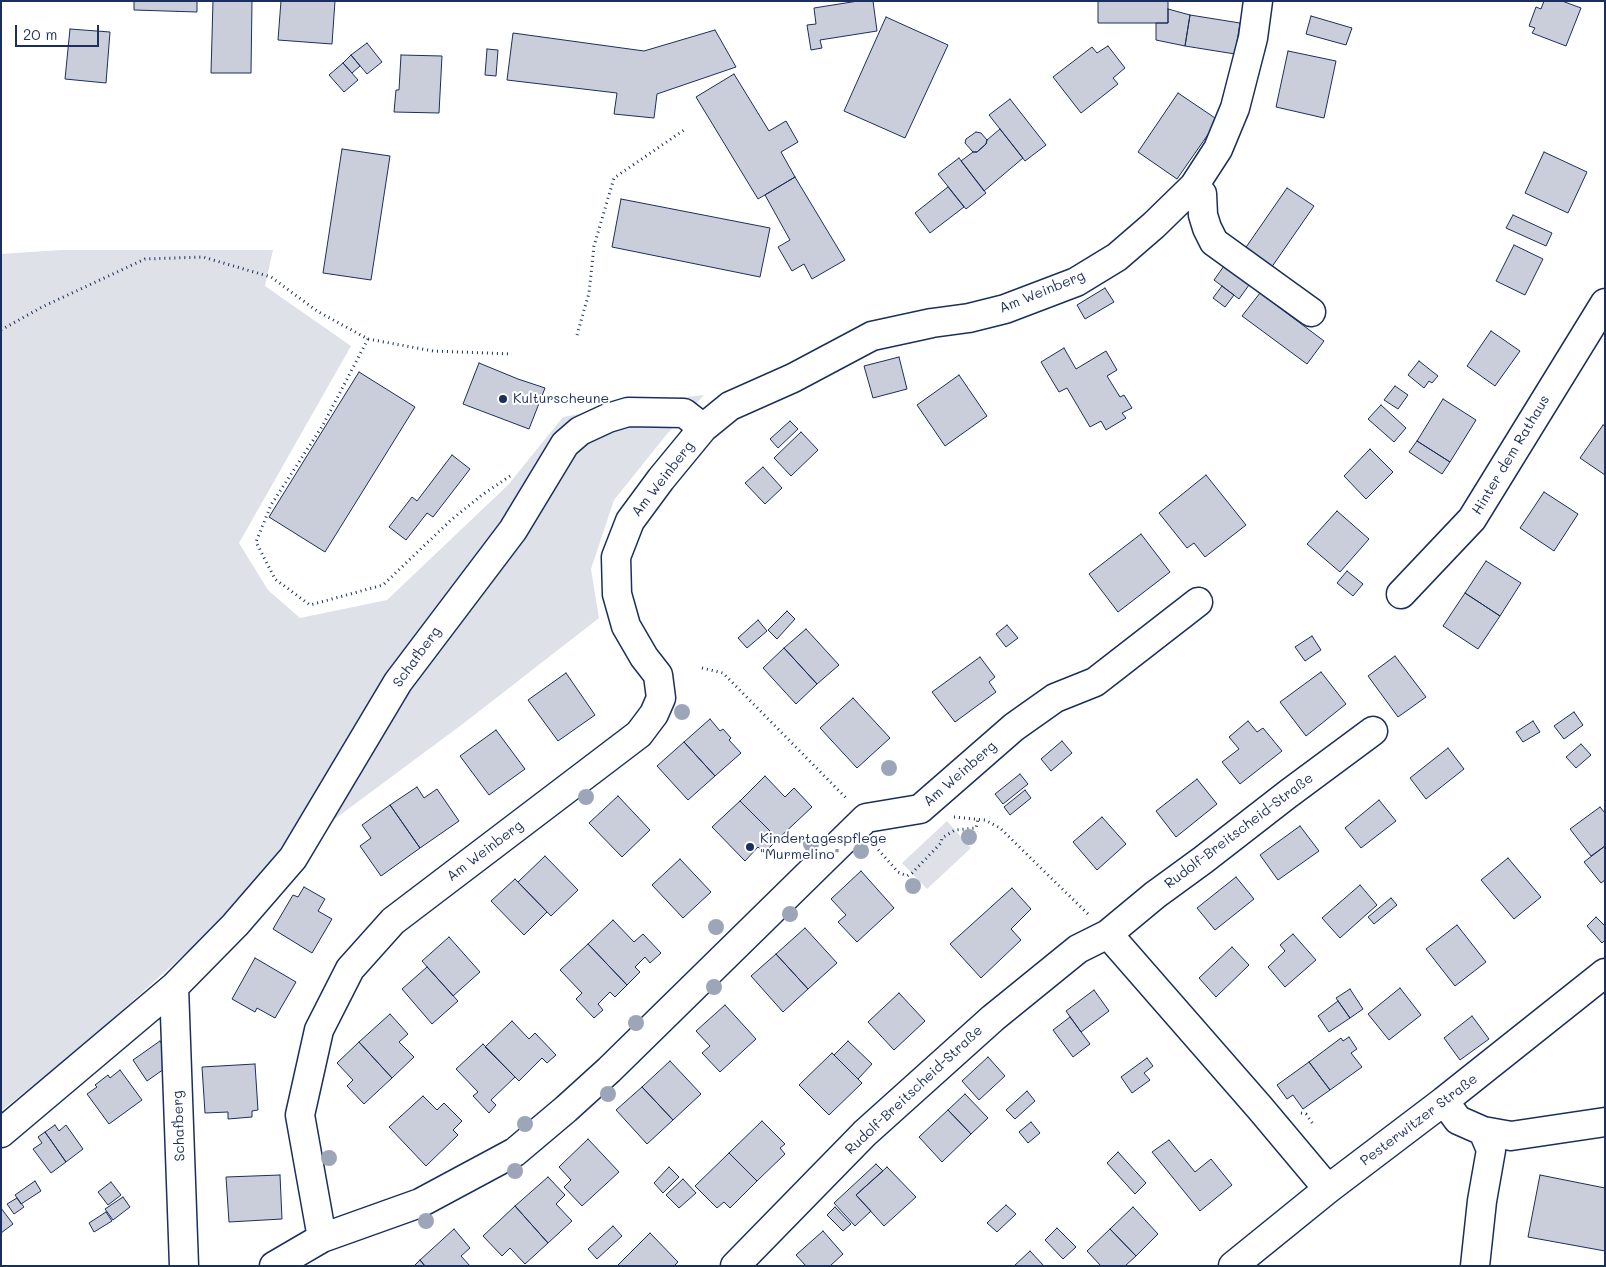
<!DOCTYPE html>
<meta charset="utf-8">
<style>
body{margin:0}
#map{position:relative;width:1606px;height:1267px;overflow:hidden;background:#fff;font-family:Mali,sans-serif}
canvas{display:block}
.frame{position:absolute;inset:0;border:2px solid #1b2f5e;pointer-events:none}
.scale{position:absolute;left:15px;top:25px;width:84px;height:22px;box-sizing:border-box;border:2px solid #1b2f5e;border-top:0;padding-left:6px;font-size:15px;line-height:18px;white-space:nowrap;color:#1b2f5e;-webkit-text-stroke:4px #fff;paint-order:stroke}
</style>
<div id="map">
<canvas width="1606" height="1267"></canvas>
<div class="frame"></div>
<div class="scale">20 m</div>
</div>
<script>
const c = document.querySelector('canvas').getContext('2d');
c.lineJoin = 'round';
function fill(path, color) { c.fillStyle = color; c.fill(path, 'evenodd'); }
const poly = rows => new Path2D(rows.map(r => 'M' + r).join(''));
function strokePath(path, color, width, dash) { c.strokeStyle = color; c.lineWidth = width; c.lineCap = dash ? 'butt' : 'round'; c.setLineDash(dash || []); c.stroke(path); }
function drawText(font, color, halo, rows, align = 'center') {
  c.font = font + ' Mali,sans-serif'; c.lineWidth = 4; c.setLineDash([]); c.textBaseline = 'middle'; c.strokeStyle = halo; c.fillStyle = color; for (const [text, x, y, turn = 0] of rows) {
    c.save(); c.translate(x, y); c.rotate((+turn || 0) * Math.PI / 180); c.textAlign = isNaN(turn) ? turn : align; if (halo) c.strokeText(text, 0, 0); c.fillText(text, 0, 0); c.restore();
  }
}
fill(poly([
 [61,250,273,250,265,286,351,346,239,543,268,590,300,618,387,600,508,485,563,417,644,402,704,395,667,434,614,500,591,569,599,618,464,723,328,824,84,1045,1,1111,1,254],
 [947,821,971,848,927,889,902,863]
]), '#dee1e7');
const building = poly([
 [134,1,197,1,197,12,134,10,134,1],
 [213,1,252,1,251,73,211,73,213,1],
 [281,1,335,1,332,44,278,40,281,1],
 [858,1,873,1,877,31,820,40,822,48,811,50,807,25,816,24,814,8,858,1],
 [1098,1,1168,1,1168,23,1098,23,1098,1],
 [1544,1,1562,1,1581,8,1566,46,1532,33,1535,28,1529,26,1536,7,1541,9,1544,1],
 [1168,9,1190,15,1185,46,1156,40,1156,23,1168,23,1168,9],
 [1190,15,1240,23,1235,54,1185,46,1190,15],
 [1311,16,1352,28,1346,45,1306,34,1311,16],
 [886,17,948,45,905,138,844,111,886,17],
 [70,29,110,32,106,83,65,79,70,29],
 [715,30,736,67,657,94,654,118,614,114,617,93,507,80,513,33,644,51,715,30],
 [367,43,382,62,367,74,351,55,367,43],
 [1108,46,1125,68,1113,78,1118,84,1081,113,1053,77,1092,47,1097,53,1108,46],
 [487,49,498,50,496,76,485,75,487,49],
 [1288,51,1336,61,1324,118,1276,107,1288,51],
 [351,55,360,66,352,73,343,63,351,55],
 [401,55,442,56,439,113,394,112,396,90,399,90,401,55],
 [343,63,358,80,344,92,329,75,343,63],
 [734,74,769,131,786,121,798,142,781,152,795,177,758,199,696,97,734,74],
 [1178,93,1218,120,1177,179,1138,152,1178,93],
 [1010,99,1046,145,1025,161,989,115,1010,99],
 [1000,129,1023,158,984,191,961,161,973,152,977,152,986,144,987,140,1000,129],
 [976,132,981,133,987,140,986,144,977,152,973,152,965,143,966,139,976,132],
 [342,149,390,156,371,280,323,273,342,149],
 [1544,152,1587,172,1568,213,1525,193,1544,152],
 [959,158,986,193,966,209,938,174,959,158],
 [795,177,845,260,812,279,804,264,792,271,778,247,790,240,765,195,795,177],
 [948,187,964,207,930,233,915,213,948,187],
 [1287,188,1314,206,1269,271,1242,253,1287,188],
 [621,199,770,228,760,277,612,247,621,199],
 [1513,215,1552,233,1546,246,1506,228,1513,215],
 [1514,245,1543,259,1525,295,1496,281,1514,245],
 [1224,266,1249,285,1239,299,1214,280,1224,266],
 [1222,286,1234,295,1225,307,1213,298,1222,286],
 [1105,288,1114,302,1085,319,1077,305,1105,288],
 [1260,293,1324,341,1307,364,1242,316,1260,293],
 [1491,331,1520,351,1495,386,1467,366,1491,331],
 [1064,348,1076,369,1106,351,1117,370,1107,376,1120,397,1124,395,1132,408,1122,413,1126,418,1106,430,1101,421,1090,427,1067,388,1059,392,1041,362,1064,348],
 [899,357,907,389,873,398,864,366,899,357],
 [1419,361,1438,376,1432,383,1429,381,1424,388,1408,375,1419,361],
 [479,363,518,379,545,388,529,429,463,404,479,363],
 [359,372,415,407,325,552,269,517,359,372],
 [959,375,987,416,945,446,917,405,959,375],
 [1395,386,1408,395,1398,409,1384,400,1395,386],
 [1443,399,1476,420,1450,462,1417,441,1443,399],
 [1381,405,1406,428,1394,442,1368,419,1381,405],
 [790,421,798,429,778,448,770,439,790,421],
 [1603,425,1605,426,1605,475,1580,458,1603,425],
 [801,432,818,450,791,476,774,458,801,432],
 [1417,441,1450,462,1442,474,1409,452,1417,441],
 [1370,449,1393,472,1366,499,1344,476,1370,449],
 [452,455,470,469,433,517,427,513,406,540,389,527,412,497,417,501,452,455],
 [763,467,782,488,765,504,745,483,763,467],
 [1206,475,1246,525,1205,557,1194,543,1187,548,1159,513,1206,475],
 [1544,492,1578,514,1554,551,1520,528,1544,492],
 [1337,511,1369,539,1340,572,1307,544,1337,511],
 [1141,534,1170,572,1118,612,1089,574,1141,534],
 [1486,561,1521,583,1500,616,1465,593,1486,561],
 [1347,571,1363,584,1353,596,1337,583,1347,571],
 [1465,593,1500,616,1478,649,1443,626,1465,593],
 [787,611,795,619,777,639,768,630,787,611],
 [758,620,767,631,747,648,738,638,758,620],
 [1007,625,1018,638,1006,647,996,634,1007,625],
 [806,629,839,665,817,684,784,648,806,629],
 [1312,636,1321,650,1305,661,1295,647,1312,636],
 [784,648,817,684,796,704,763,668,784,648],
 [1395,656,1426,697,1398,717,1368,676,1395,656],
 [980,657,995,677,989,682,996,692,955,722,932,692,980,657],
 [1321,672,1346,704,1306,736,1280,702,1321,672],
 [566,673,595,715,558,741,528,700,566,673],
 [853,698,890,738,857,768,820,728,853,698],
 [1574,712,1583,725,1564,739,1554,726,1574,712],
 [710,719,720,731,723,729,731,738,729,740,741,753,715,776,684,742,710,719],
 [1248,721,1257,732,1263,728,1282,751,1240,784,1222,762,1239,749,1229,737,1248,721],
 [1533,721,1540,732,1523,742,1516,732,1533,721],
 [496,730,525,769,489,795,460,756,496,730],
 [1062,741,1072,753,1051,771,1041,759,1062,741],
 [684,742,715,776,688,800,657,766,684,742],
 [1581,744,1591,755,1576,768,1566,757,1581,744],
 [1448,748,1464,769,1426,799,1410,778,1448,748],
 [1020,774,1028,784,1003,804,995,794,1020,774],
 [765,776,785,797,794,788,812,807,778,839,740,801,765,776],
 [1197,779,1217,804,1176,837,1156,811,1197,779],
 [417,787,424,798,437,789,459,821,420,848,390,805,417,787],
 [1025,790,1031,798,1010,815,1004,807,1025,790],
 [618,796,650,830,622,857,589,823,618,796],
 [1379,800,1396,821,1361,848,1345,828,1379,800],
 [740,801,778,839,764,853,758,847,745,861,712,827,740,801],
 [390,805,420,848,381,876,360,846,371,838,362,825,390,805],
 [1600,807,1605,813,1605,846,1591,856,1570,829,1600,807],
 [1102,817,1126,844,1097,870,1073,842,1102,817],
 [1300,826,1319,851,1278,880,1260,855,1300,826],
 [1605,846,1605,880,1601,883,1584,862,1605,846],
 [545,856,578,890,551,916,518,882,545,856],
 [1508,858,1541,897,1514,919,1481,880,1508,858],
 [680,859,711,892,683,918,652,885,680,859],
 [861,871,894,908,857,942,838,922,846,915,831,899,861,871],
 [1236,877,1254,899,1215,930,1197,908,1236,877],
 [515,879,547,912,524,935,491,901,515,879],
 [1360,885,1377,905,1340,938,1322,918,1360,885],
 [304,887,325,899,318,911,332,919,312,953,273,929,293,895,298,897,304,887],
 [1012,888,1031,909,1011,929,1021,940,981,978,950,944,1012,888],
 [1391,898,1397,905,1374,924,1368,917,1391,898],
 [1596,917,1605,926,1605,940,1602,943,1587,926,1596,917],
 [613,920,634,942,643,934,661,953,650,963,645,957,635,967,640,972,627,985,588,944,613,920],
 [1457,925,1486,962,1455,986,1426,949,1457,925],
 [805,928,837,963,808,989,776,954,805,928],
 [1293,934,1316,960,1285,987,1268,967,1285,951,1280,945,1293,934],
 [449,937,480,972,453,996,422,961,449,937],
 [588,944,627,985,615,997,610,992,598,1004,603,1010,594,1018,576,999,582,993,560,970,588,944],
 [1232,947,1249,965,1216,997,1199,978,1232,947],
 [776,954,808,989,783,1012,751,976,776,954],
 [255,958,296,982,275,1018,257,1008,255,1012,232,999,255,958],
 [427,967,458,1001,432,1024,402,989,427,967],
 [1400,988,1421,1015,1389,1040,1368,1014,1400,988],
 [1350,989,1363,1009,1350,1018,1336,998,1350,989],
 [1094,990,1109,1011,1081,1032,1066,1011,1094,990],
 [899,993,925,1021,894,1050,868,1022,899,993],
 [1338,1001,1350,1018,1329,1032,1318,1016,1338,1001],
 [725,1005,756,1039,720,1072,702,1053,710,1046,696,1031,725,1005],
 [390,1014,408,1034,399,1042,414,1057,392,1078,359,1042,390,1014],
 [1472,1016,1489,1039,1460,1060,1444,1038,1472,1016],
 [1070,1017,1090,1044,1073,1057,1053,1030,1070,1017],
 [512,1021,529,1039,535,1033,556,1055,547,1063,542,1058,519,1081,485,1047,512,1021],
 [1349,1037,1357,1049,1351,1053,1362,1067,1330,1090,1309,1062,1341,1038,1343,1041,1349,1037],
 [160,1041,174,1062,147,1081,133,1060,160,1041],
 [848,1041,872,1064,858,1079,834,1055,848,1041],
 [359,1042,392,1078,364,1104,347,1086,353,1080,337,1063,359,1042],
 [483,1044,515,1077,491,1100,496,1105,489,1113,473,1096,478,1092,456,1069,483,1044],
 [832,1053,862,1083,829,1115,799,1085,832,1053],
 [988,1057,1005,1076,979,1100,962,1081,988,1057],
 [1147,1058,1153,1066,1144,1073,1150,1080,1132,1093,1121,1077,1147,1058],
 [670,1061,701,1094,673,1120,642,1087,670,1061],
 [1309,1062,1330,1090,1303,1109,1293,1095,1287,1099,1277,1085,1309,1062],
 [255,1064,258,1110,252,1111,252,1117,228,1119,228,1112,205,1113,202,1067,255,1064],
 [120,1070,142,1100,109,1124,87,1094,97,1087,95,1085,108,1075,110,1078,120,1070],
 [642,1087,673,1120,647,1144,616,1110,642,1087],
 [1027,1091,1035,1101,1015,1119,1006,1110,1027,1091],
 [965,1094,988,1118,971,1134,948,1110,965,1094],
 [423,1096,437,1110,444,1103,462,1121,453,1130,458,1135,426,1166,389,1127,423,1096],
 [948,1110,971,1134,942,1162,919,1137,948,1110],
 [762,1121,785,1144,780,1148,785,1154,757,1181,729,1153,762,1121],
 [1031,1122,1040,1133,1028,1143,1019,1132,1031,1122],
 [55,1125,59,1131,66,1125,83,1149,66,1162,45,1132,55,1125],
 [45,1132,66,1162,51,1173,33,1149,42,1143,38,1137,45,1132],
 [588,1139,619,1172,582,1206,564,1187,571,1180,559,1167,588,1139],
 [1169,1140,1195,1172,1211,1159,1232,1185,1200,1211,1152,1152,1169,1140],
 [1118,1152,1146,1183,1135,1194,1107,1163,1118,1152],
 [729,1153,757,1181,730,1208,724,1202,717,1208,695,1186,729,1153],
 [876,1164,883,1171,856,1195,871,1211,855,1226,834,1203,876,1164],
 [669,1167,679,1177,663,1193,654,1183,669,1167],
 [887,1167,916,1197,884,1226,856,1195,887,1167],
 [280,1175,282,1219,229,1222,226,1177,280,1175],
 [1540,1175,1605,1188,1605,1251,1528,1237,1540,1175],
 [548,1177,565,1195,556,1204,572,1221,548,1243,515,1206,548,1177],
 [683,1179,696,1193,679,1208,666,1195,683,1179],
 [35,1181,41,1191,21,1204,15,1195,35,1181],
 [111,1182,121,1195,108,1205,98,1192,111,1182],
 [123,1197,130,1207,113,1220,105,1209,123,1197],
 [17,1198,24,1207,14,1214,7,1204,17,1198],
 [1006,1205,1016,1214,997,1232,987,1223,1006,1205],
 [515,1206,548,1243,525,1264,510,1248,502,1256,483,1236,515,1206],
 [835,1207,851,1224,843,1231,827,1215,835,1207],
 [1133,1207,1158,1234,1136,1256,1110,1229,1133,1207],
 [1,1208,13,1224,1,1233,1,1208],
 [106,1212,112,1221,94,1232,89,1223,106,1212],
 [613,1226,622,1236,597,1259,588,1249,613,1226],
 [1057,1228,1076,1247,1063,1259,1045,1240,1057,1228],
 [454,1229,470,1248,461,1256,470,1266,425,1266,420,1260,454,1229],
 [1110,1229,1136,1256,1125,1266,1101,1266,1087,1251,1110,1229],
 [823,1231,843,1254,830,1266,806,1266,796,1255,823,1231],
 [650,1233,678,1262,674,1266,617,1266,650,1233],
 [1030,1251,1044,1266,1014,1266,1030,1251],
 [420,1260,425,1266,414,1266,420,1260]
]);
fill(building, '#caceda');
strokePath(building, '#1b2f5e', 1);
const minor = poly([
 [1194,186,1202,194,1203,215,1207,228,1214,242,1311,312],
 [1401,594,1472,519,1605,303],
 [1108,934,1260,1108,1328,1189],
 [174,987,184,1266],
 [1444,1101,1458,1120,1483,1131,1491,1150,1482,1201,1475,1266],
 [1483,1131,1511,1136,1605,1122],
 [1,1133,174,987,235,925,293,858,398,682,513,530,565,444,580,431,608,418,628,412,684,413,703,428],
 [322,1238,300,1115,319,1030,350,969,393,921,639,734,654,714,661,698,658,675,644,657,626,626,617,594,616,557,630,521,661,479,703,428,730,406,793,378,872,336,932,323,969,318,1005,309,1076,282,1117,257,1154,225,1194,186,1218,149,1235,108,1253,38,1258,1],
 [274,1266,322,1238,420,1203,515,1152,566,1109,609,1070,866,818,920,809,1014,727,1055,698,1095,682,1198,602],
 [735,1266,865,1133,993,1018,1078,949,1108,934,1155,895,1203,860,1288,794,1373,731],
 [1233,1266,1328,1189,1444,1101,1605,973]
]);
strokePath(minor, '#1b2f5e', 31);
strokePath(poly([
 [1,330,42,307,145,259,203,257,271,277,317,311,368,339,433,351,512,354],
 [577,335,589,293,594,246,614,178,684,130],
 [368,339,323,425,271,505,256,542,275,579,310,605,383,585,451,520,482,495,513,474],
 [702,668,723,673,846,798],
 [954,817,985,820,1000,828,1088,914],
 [875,846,898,872,907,876,912,873,941,843,942,838,955,830,976,828,978,819],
 [1301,1113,1306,1114,1313,1124]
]), '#1b2f5e', 3, [1, 4]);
strokePath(minor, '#fff', 28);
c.fillStyle = '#9da5b9';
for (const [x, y] of [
 [682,712],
 [889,768],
 [586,797],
 [969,837],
 [811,844],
 [861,851],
 [913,886],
 [790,914],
 [716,927],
 [714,987],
 [636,1023],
 [608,1094],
 [525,1124],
 [329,1158],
 [515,1171],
 [426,1221]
]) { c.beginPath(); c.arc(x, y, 8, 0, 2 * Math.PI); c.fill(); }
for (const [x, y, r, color] of [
 [503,399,5,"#1b2f5e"],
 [750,847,5,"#1b2f5e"]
]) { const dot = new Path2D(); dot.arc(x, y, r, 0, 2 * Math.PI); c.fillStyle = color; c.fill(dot); strokePath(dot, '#fff', 2); }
drawText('14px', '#1b2f5e', '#fff', [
 ["Am Weinberg",1042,292,-22],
 ["Hinter dem Rathaus",1511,455,-59],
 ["Am Weinberg",663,479,-52],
 ["Schafberg",417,657,-54],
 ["Am Weinberg",960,774,-41],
 ["Rudolf-Breitscheid-Straße",1239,831,-37],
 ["Am Weinberg",485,851,-37],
 ["Rudolf-Breitscheid-Straße",914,1090,-43],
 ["Pesterwitzer Straße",1419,1120,-37],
 ["Schafberg",179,1126,-92]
]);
drawText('14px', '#1b2f5e', '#fff', [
 ["Kulturscheune",513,399],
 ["Kindertagespflege",760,839],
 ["\"Murmelino\"",760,855]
], 'left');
</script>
